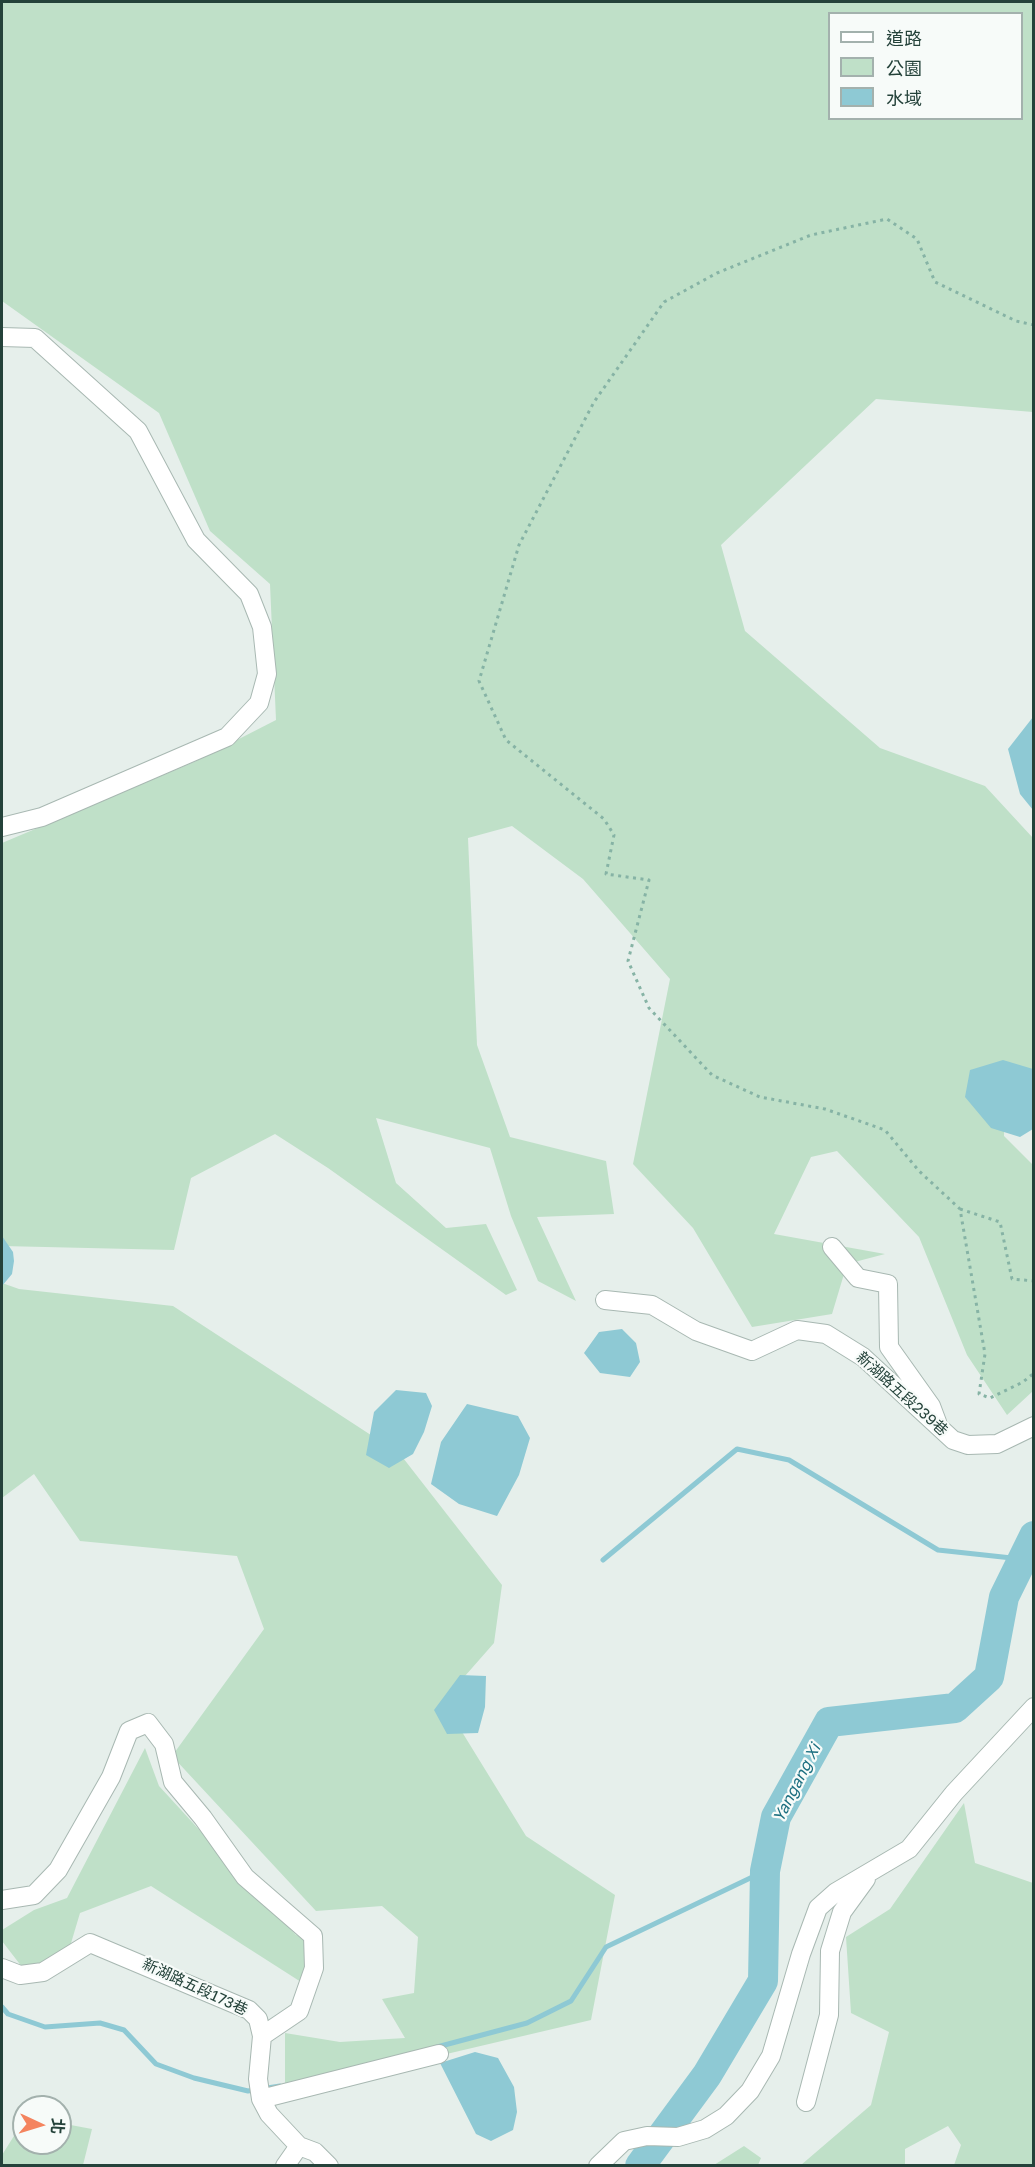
<!DOCTYPE html>
<meta charset="utf-8">
<style>
body{margin:0}
#map{position:relative;width:1035px;height:2167px;overflow:hidden;background:#e6efeb;font-family:"Golos Text","Noto Sans TC",sans-serif}
canvas{display:block}
.frame{position:absolute;inset:0;border:3px solid #24423a;pointer-events:none}
.legend{position:absolute;left:828px;top:12px;width:195px;height:108px;box-sizing:border-box;background:#f7fbf9;border:2px solid #a3b1ad;margin:0;padding:8px 10px;list-style:none;font-size:18px;color:#24423a}
.legend li{display:flex;align-items:center;gap:12px;height:30px}
.legend b{width:30px;border:2px solid #a3b1ad}
.north{position:absolute;left:12px;top:2095px;width:60px;height:60px;box-sizing:border-box;background:#f7fbf9;border:2px solid #a3b1ad;border-radius:50%;rotate:94deg;font-size:16px;font-weight:700;line-height:24px;text-align:center;color:#24423a}
.north::after{content:'';display:block;margin:auto;width:21px;height:27px;background:#f4845f;clip-path:polygon(50% 0,100% 100%,50% 72%,0 100%)}
</style>
<div id="map">
<canvas width="1035" height="2167"></canvas>
<div class="frame"></div>
<ul class="legend">
<li><b style="height:8px;background:#fff"></b>道路</li>
<li><b style="height:16px;background:#bfe0c8"></b>公園</li>
<li><b style="height:16px;background:#8ec9d4"></b>水域</li>
</ul>
<div class="north">北</div>
</div>
<script>
const c = document.querySelector('canvas').getContext('2d');
c.lineJoin = 'round';
function fill(path, color) { c.fillStyle = color; c.fill(path, 'evenodd'); }
const poly = rows => new Path2D(rows.map(r => 'M' + r).join(''));
function strokePath(path, color, width, dash) { c.strokeStyle = color; c.lineWidth = width; c.lineCap = dash ? 'butt' : 'round'; c.setLineDash(dash || []); c.stroke(path); }
function drawText(font, color, halo, rows, align = 'center') {
  c.font = font + ' "Golos Text","Noto Sans TC",sans-serif'; c.lineWidth = 4.5; c.setLineDash([]); c.textBaseline = 'middle'; c.strokeStyle = halo; c.fillStyle = color; for (const [text, x, y, turn = 0] of rows) {
    c.save(); c.translate(x, y); c.rotate((+turn || 0) * Math.PI / 180); c.textAlign = isNaN(turn) ? turn : align; if (halo) c.strokeText(text, 0, 0); c.fillText(text, 0, 0); c.restore();
  }
}
fill(poly([
 [2,2,1033,2,1033,412,876,399,721,545,745,631,880,748,985,786,1033,838,1033,1089,1005,1090,1004,1136,1033,1165,1033,1391,1007,1415,967,1355,919,1237,837,1151,811,1157,774,1234,885,1254,847,1264,832,1314,752,1327,693,1228,633,1164,670,979,583,879,512,826,468,838,477,1045,510,1137,606,1161,614,1214,537,1217,576,1301,538,1281,511,1216,490,1148,376,1118,396,1183,446,1228,486,1224,517,1290,506,1295,328,1168,275,1134,191,1178,174,1250,2,1246,2,843,194,762,276,720,270,584,210,531,159,413,2,301],
 [830,14,1022,14,1022,118,830,118],
 [2,1283,19,1289,173,1306,400,1454,502,1585,494,1643,443,1701,526,1836,615,1895,591,2020,285,2092,285,2033,340,2042,405,2038,382,1999,414,1993,418,1937,382,1906,316,1911,172,1756,264,1629,237,1556,80,1541,34,1474,2,1498],
 [145,1748,159,1786,296,1935,315,1939,301,1982,151,1886,80,1913,63,1970,22,1967,2,1941,2,1930,34,1910,67,1898],
 [964,1803,975,1863,1033,1883,1033,2165,954,2165,961,2145,948,2126,905,2149,905,2165,801,2165,871,2105,889,2032,851,2013,846,1937,890,1909],
 [24,2120,24,2143,60,2143,60,2123,92,2129,83,2165,2,2165,2,2155],
 [744,2146,761,2158,758,2165,714,2165]
]), '#bfe0c8');
fill(poly([
 [1033,717,1033,810,1020,794,1008,749],
 [1003,1060,1033,1069,1033,1129,1020,1137,991,1128,965,1097,970,1070],
 [2,1236,13,1252,14,1261,12,1274,2,1286],
 [622,1329,636,1343,640,1362,630,1377,600,1373,584,1353,599,1332],
 [396,1390,426,1393,432,1406,424,1432,413,1454,389,1468,366,1455,374,1412],
 [467,1404,518,1416,530,1438,519,1475,497,1516,459,1504,431,1484,441,1442],
 [460,1675,486,1676,485,1707,478,1733,447,1734,434,1710],
 [475,2052,498,2058,514,2087,517,2112,513,2130,491,2141,476,2134,440,2063]
]), '#8ec9d4');
strokePath(poly([
 [603,1560,737,1449,789,1460,938,1550,1021,1559],
 [2,2007,8,2014,45,2027,100,2023,124,2030,156,2064,194,2078,248,2091,280,2086],
 [437,2047,527,2023,571,2001,606,1947,765,1871]
]), '#8ec9d4', 5);
strokePath(poly([
 [640,2166,707,2075,763,1981,765,1871,776,1817,829,1722,955,1708,989,1677,1004,1597,1034,1536]
]), '#8ec9d4', 30);
const minor = poly([
 [2,337,35,338,138,431,196,540,249,594,262,627,267,674,259,703,227,737,42,817,2,827],
 [832,1247,858,1278,888,1284,889,1347,931,1406,937,1422],
 [605,1300,652,1305,696,1331,752,1351,797,1330,826,1334,863,1357,953,1440,968,1445,997,1444,1034,1426],
 [2,1900,34,1895,58,1870,111,1777,129,1731,148,1723,164,1744,173,1782,203,1818,245,1877,313,1936,314,1968,299,2011,262,2036],
 [2,1968,20,1975,43,1972,90,1943,249,2010,258,2019,262,2036,258,2079,261,2099,269,2114,299,2146,315,2152,329,2166],
 [261,2099,439,2054],
 [806,2102,829,2015,830,1951,842,1912,866,1879],
 [285,2166,299,2146],
 [598,2166,624,2141,647,2136,678,2137,705,2129,726,2116,750,2091,771,2056,801,1954,818,1908,836,1892,909,1849,954,1793,1034,1707]
]);
strokePath(minor, '#a8b8b2', 20);
strokePath(poly([
 [1034,325,1016,321,935,282,917,239,887,219,811,235,717,273,664,302,594,402,519,545,479,681,506,740,604,819,614,835,606,874,649,880,628,961,649,1008,712,1075,760,1097,825,1109,885,1130,919,1171,960,1209,985,1354,979,1394,990,1398,1023,1382,1034,1373],
 [960,1209,1000,1222,1012,1279,1034,1281]
]), '#86b3a5', 3, [3, 4.5]);
strokePath(minor, '#fff', 18);
drawText('15px', '#24423a', '#f7fbf9', [
 ["新湖路五段239巷",902,1394,42],
 ["新湖路五段173巷",195,1987,25]
]);
drawText('italic 16px', '#1c6f80', '#f7fbf9', [
 ["Yangang Xi",797,1783,-63]
]);
</script>
